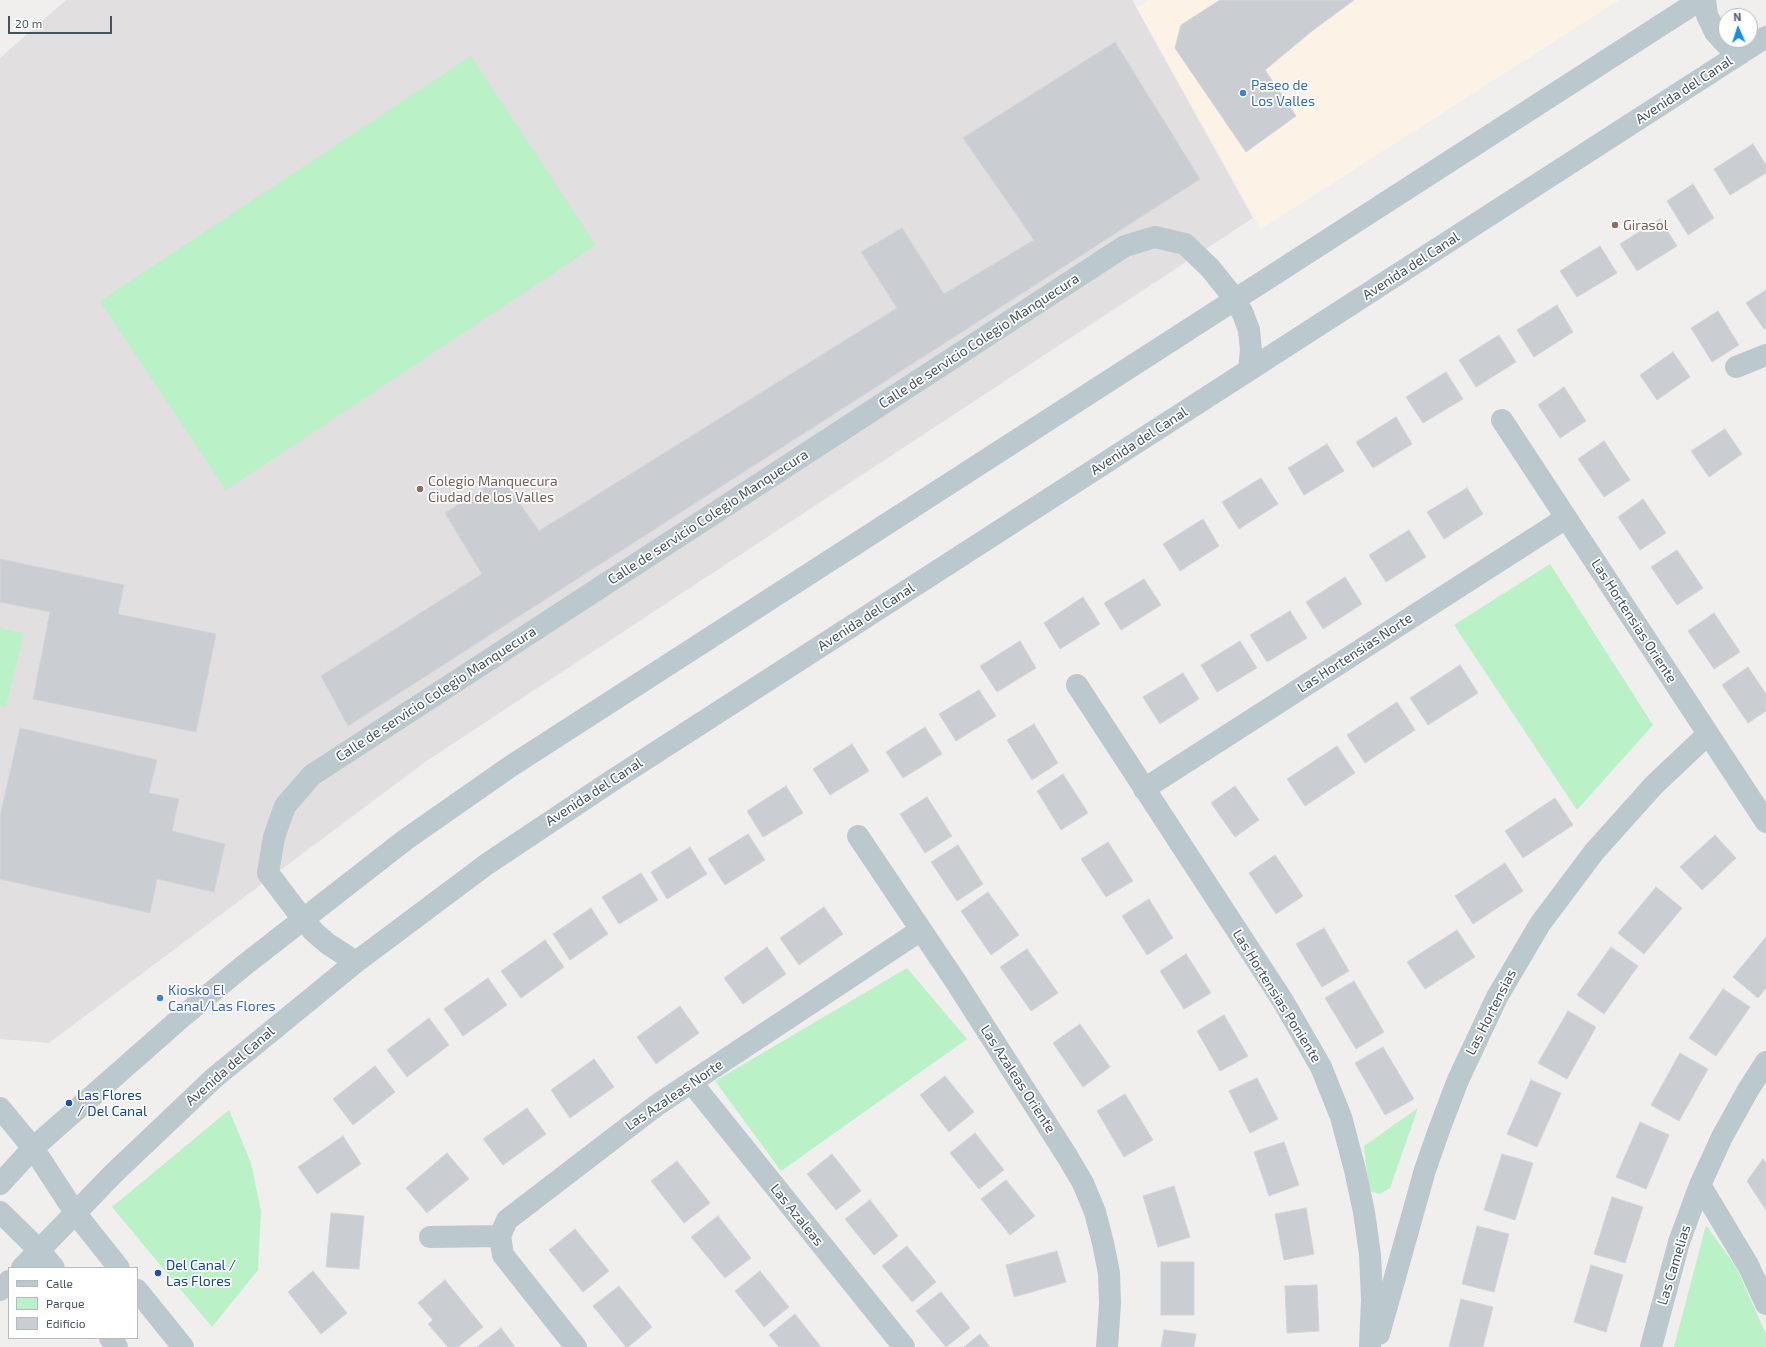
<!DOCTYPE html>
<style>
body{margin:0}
#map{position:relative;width:1766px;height:1347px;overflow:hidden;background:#f1eeee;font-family:"Exo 2",sans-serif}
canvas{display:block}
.legend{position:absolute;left:8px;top:1267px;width:130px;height:72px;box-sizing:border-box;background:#fff;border:1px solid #b5bbbe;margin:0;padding:5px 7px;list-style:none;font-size:12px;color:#45545c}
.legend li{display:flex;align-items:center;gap:8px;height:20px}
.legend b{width:20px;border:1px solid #b5bbbe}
.north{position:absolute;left:1718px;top:8px;width:40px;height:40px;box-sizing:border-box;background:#fff;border:1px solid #b5bbbe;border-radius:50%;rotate:357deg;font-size:11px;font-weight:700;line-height:16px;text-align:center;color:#45545c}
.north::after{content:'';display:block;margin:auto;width:14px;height:18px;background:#118de7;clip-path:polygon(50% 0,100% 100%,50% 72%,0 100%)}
.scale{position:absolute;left:8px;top:16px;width:104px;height:18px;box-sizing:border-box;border:2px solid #45545c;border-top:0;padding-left:5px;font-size:12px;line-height:14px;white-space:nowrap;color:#45545c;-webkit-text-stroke:3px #fff;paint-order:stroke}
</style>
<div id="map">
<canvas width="1766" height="1347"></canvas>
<ul class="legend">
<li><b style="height:5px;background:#bbc8ce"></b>Calle</li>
<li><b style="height:11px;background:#baf1c7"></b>Parque</li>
<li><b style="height:11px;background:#caced3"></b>Edificio</li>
</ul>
<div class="north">N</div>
<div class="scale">20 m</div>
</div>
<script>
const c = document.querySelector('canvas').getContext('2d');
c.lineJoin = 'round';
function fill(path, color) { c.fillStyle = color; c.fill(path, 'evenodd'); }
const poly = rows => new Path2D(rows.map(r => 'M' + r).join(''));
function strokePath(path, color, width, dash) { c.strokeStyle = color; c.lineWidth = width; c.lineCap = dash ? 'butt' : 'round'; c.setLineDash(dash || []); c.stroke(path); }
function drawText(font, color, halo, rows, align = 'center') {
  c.font = font + ' "Exo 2",sans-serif'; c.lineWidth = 3.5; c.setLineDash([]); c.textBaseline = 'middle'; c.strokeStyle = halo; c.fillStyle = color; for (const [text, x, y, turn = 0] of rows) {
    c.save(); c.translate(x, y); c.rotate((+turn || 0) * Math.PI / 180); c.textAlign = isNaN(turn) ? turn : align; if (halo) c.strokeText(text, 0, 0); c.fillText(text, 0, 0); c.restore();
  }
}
fill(poly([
 [1149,0,1619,0,1261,229,1137,8]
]), '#fcf3e6');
fill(poly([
 [66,0,1132,0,1253,218,428,760,49,1043,0,1039,0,58]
]), '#e2dfe0');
fill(poly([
 [471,56,596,245,226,490,100,301],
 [1550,564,1653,725,1577,810,1454,625],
 [0,628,24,633,6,707,0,705],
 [907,968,967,1039,781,1171,715,1081],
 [1418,1108,1390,1188,1380,1194,1369,1191,1364,1146],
 [229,1110,251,1163,261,1211,258,1270,212,1327,112,1207],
 [1706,1225,1736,1267,1766,1334,1766,1347,1674,1347]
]), '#baf1c7');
const building = poly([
 [1220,0,1354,0,1312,31,1265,70,1296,116,1246,152,1175,48,1181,25,1220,0],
 [1115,42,1200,179,348,726,321,676,482,574,445,513,501,477,539,531,897,308,861,252,902,228,944,294,1034,240,963,138,1115,42],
 [1753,144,1766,165,1766,173,1730,195,1714,169,1753,144],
 [1693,184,1714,218,1688,235,1667,201,1693,184],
 [1660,219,1677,246,1637,271,1620,244,1660,219],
 [1600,246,1617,273,1577,297,1560,271,1600,246],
 [1766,290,1766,328,1764,329,1746,303,1766,290],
 [1557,305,1573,332,1534,357,1517,330,1557,305],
 [1718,311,1739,345,1712,362,1691,328,1718,311],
 [1499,335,1516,362,1476,387,1459,360,1499,335],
 [1673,352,1690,377,1657,400,1640,375,1673,352],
 [1446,372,1463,399,1423,423,1406,397,1446,372],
 [1564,387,1586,421,1560,438,1538,405,1564,387],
 [1396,417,1412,444,1373,468,1356,442,1396,417],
 [1725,429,1742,454,1709,477,1691,451,1725,429],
 [1604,441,1630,480,1604,497,1578,459,1604,441],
 [1327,444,1344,471,1304,495,1288,468,1327,444],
 [1261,478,1278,504,1239,529,1222,502,1261,478],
 [1467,488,1483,514,1444,539,1427,512,1467,488],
 [1643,499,1666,533,1640,550,1618,517,1643,499],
 [1203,519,1219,546,1180,571,1163,544,1203,519],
 [1409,530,1426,557,1386,582,1369,555,1409,530],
 [1677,550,1703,588,1677,605,1651,567,1677,550],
 [0,559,124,585,118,614,216,634,196,732,33,699,50,612,0,602,0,559],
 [1345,577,1362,604,1323,629,1306,602,1345,577],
 [1144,579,1161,605,1121,630,1104,603,1144,579],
 [1083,597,1100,624,1060,649,1044,623,1083,597],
 [1290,611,1307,638,1267,662,1250,635,1290,611],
 [1714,613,1740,652,1714,669,1688,631,1714,613],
 [1020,641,1036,668,997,692,980,666,1020,641],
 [1240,641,1257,668,1217,692,1201,665,1240,641],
 [1460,665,1478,693,1428,725,1410,698,1460,665],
 [1748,667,1766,694,1766,711,1748,723,1722,685,1748,667],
 [1183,673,1199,699,1160,724,1143,697,1183,673],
 [979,690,996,716,956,741,939,714,979,690],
 [1397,702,1415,730,1365,763,1347,735,1397,702],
 [1034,724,1058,763,1032,780,1007,740,1034,724],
 [925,727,942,754,903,778,886,752,925,727],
 [20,728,157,760,149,793,179,799,172,831,225,844,214,892,157,879,150,913,0,879,0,816,20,728],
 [852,744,869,771,830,795,813,769,852,744],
 [1337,746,1355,773,1305,806,1287,779,1337,746],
 [1063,774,1088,813,1061,830,1037,791,1063,774],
 [786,786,803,813,763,837,747,811,786,786],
 [1235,786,1259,820,1235,837,1211,803,1235,786],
 [927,797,952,836,925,853,900,814,927,797],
 [1555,798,1573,825,1523,858,1505,831,1555,798],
 [748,834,765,860,725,885,708,859,748,834],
 [1715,835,1736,858,1702,890,1680,867,1715,835],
 [1108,842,1133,881,1106,897,1081,859,1108,842],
 [958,845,983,884,957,901,931,862,958,845],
 [690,847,707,874,667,899,651,872,690,847],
 [1275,855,1303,896,1276,914,1249,873,1275,855],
 [1505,863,1523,891,1473,924,1455,896,1505,863],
 [641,873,658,900,619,924,602,897,641,873],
 [1656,887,1682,908,1644,954,1618,933,1656,887],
 [988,892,1019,935,991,955,961,911,988,892],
 [1149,899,1173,938,1147,955,1122,916,1149,899],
 [824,907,843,934,799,965,780,938,824,907],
 [591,908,608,934,570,960,553,934,591,908],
 [1324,928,1349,971,1322,987,1296,944,1324,928],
 [1457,930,1475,957,1425,989,1407,962,1457,930],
 [1766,937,1766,988,1758,998,1733,977,1766,937],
 [545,940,564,967,521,998,501,971,545,940],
 [767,947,786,974,743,1004,724,978,767,947],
 [1611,947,1638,966,1604,1014,1577,995,1611,947],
 [1027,949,1058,993,1031,1011,1000,967,1027,949],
 [1186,954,1211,993,1184,1009,1160,971,1186,954],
 [488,978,507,1005,463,1036,444,1009,488,978],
 [1354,981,1384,1032,1356,1049,1325,998,1354,981],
 [1723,989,1750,1007,1716,1056,1689,1038,1723,989],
 [680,1006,699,1033,656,1064,637,1037,680,1006],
 [1568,1011,1596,1027,1567,1079,1538,1063,1568,1011],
 [1224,1015,1248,1056,1220,1071,1197,1031,1224,1015],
 [429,1018,449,1045,407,1077,387,1050,429,1018],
 [1080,1024,1110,1067,1083,1087,1053,1043,1080,1024],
 [1383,1047,1414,1099,1385,1115,1355,1063,1383,1047],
 [1680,1053,1708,1069,1679,1121,1651,1105,1680,1053],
 [594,1059,614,1087,570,1118,551,1090,594,1059],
 [375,1066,395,1092,353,1125,333,1099,375,1066],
 [945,1076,974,1112,949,1132,920,1095,945,1076],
 [1257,1078,1278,1119,1250,1133,1229,1091,1257,1078],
 [1531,1080,1561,1093,1537,1147,1507,1134,1531,1080],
 [1125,1094,1153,1140,1124,1157,1097,1111,1125,1094],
 [527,1108,546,1134,503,1165,483,1139,527,1108],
 [1640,1122,1669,1135,1646,1189,1616,1177,1640,1122],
 [975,1133,1004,1170,979,1189,950,1153,975,1133],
 [343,1136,361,1164,317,1194,298,1167,343,1136],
 [1284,1142,1299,1185,1269,1196,1254,1152,1284,1142],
 [447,1153,469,1179,427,1213,406,1188,447,1153],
 [832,1154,861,1191,836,1210,807,1174,832,1154],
 [1502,1154,1533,1163,1515,1220,1484,1210,1502,1154],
 [1763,1159,1766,1163,1766,1210,1747,1181,1763,1159],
 [677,1161,710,1203,684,1223,651,1181,677,1161],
 [1006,1180,1035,1216,1010,1235,981,1199,1006,1180],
 [1174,1186,1190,1237,1158,1247,1143,1196,1174,1186],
 [1612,1197,1643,1207,1625,1263,1594,1254,1612,1197],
 [870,1200,898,1236,874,1255,845,1219,870,1200],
 [1306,1208,1314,1254,1284,1260,1275,1214,1306,1208],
 [331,1213,364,1216,359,1269,326,1267,331,1213],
 [718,1216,751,1258,725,1278,691,1237,718,1216],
 [1477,1226,1509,1234,1494,1292,1462,1284,1477,1226],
 [575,1229,609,1271,583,1292,549,1250,575,1229],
 [907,1246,936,1282,912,1302,882,1266,907,1246],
 [1057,1251,1066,1282,1014,1297,1006,1265,1057,1251],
 [1161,1262,1194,1262,1194,1315,1161,1315,1161,1262],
 [1591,1265,1623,1275,1606,1332,1574,1322,1591,1265],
 [313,1271,347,1313,321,1334,288,1292,313,1271],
 [760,1271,789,1307,764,1327,735,1291,760,1271],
 [445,1280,483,1327,458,1347,448,1347,428,1324,433,1320,418,1303,445,1280],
 [1317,1285,1319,1331,1287,1333,1285,1286,1317,1285],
 [619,1286,652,1327,628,1347,626,1347,593,1306,619,1286],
 [941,1292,970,1328,946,1347,916,1311,941,1292],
 [1461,1299,1493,1307,1483,1347,1449,1347,1461,1299],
 [795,1314,821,1347,779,1347,769,1335,795,1314],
 [501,1328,515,1347,477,1347,501,1328],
 [1164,1330,1196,1334,1194,1347,1161,1347,1164,1330],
 [980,1334,990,1347,964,1347,980,1334]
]);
fill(building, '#caced3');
strokePath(building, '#d1d5da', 1);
strokePath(poly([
 [1705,0,1707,15,1715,32,1726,44,1740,54],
 [1736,367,1766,355],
 [1502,420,1766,822],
 [1077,685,1283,1001,1321,1067,1341,1117,1355,1170,1364,1212,1370,1255,1372,1299,1370,1347],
 [1144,789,1566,518],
 [858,836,956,982,1067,1156,1083,1183,1095,1212,1103,1243,1109,1273,1110,1304,1107,1347],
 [356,962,328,944,314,932,302,918,268,873,274,837,285,806,312,775,1125,246,1155,237,1185,244,1210,268,1235,299,1243,314,1249,330,1251,350,1249,370],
 [691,1082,904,1347],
 [0,1108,33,1148,76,1214,119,1268],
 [0,1184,33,1148,182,1017,242,967,405,840,511,766,1700,0],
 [1700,1185,1748,1265,1766,1304],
 [0,1212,40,1251,54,1268],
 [430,1237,500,1236],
 [22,1268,113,1174,214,1078,356,962,487,864,613,780,1766,37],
 [0,1290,9,1281],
 [137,1290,183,1347],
 [1379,1334,1425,1170,1439,1130,1458,1080,1497,997,1540,924,1594,852,1654,785,1708,734],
 [110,1338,117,1347],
 [576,1347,503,1255,500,1236,507,1220,657,1105,921,930],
 [1651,1347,1679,1242,1700,1185,1722,1137,1748,1090,1766,1062]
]), '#bbc8ce', 22);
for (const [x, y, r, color] of [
 [1243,93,4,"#3f7fe0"],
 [1615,225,4,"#8d6e63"],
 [420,489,4,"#8d6e63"],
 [160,998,4,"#3f7fe0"],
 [69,1103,4,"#1a4fb4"],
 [158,1273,4,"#1a4fb4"]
]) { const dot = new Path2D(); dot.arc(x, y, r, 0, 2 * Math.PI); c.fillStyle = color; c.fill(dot); strokePath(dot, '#fff', 1.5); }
drawText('14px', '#366cbe', '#fff', [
 ["Paseo de",1251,85],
 ["Los Valles",1251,101],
 ["Kiosko El",168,990],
 ["Canal/Las Flores",168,1006]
], 'left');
drawText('14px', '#45545c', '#fff', [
 ["Avenida del Canal",1684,90,-33],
 ["Avenida del Canal",1411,266,-33],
 ["Calle de servicio Colegio Manquecura",979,341,-33],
 ["Avenida del Canal",1139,441,-33],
 ["Calle de servicio Colegio Manquecura",708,517,-33],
 ["Avenida del Canal",866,617,-33],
 ["Las Hortensias Oriente",1634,621,57],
 ["Las Hortensias Norte",1355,653,-33],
 ["Calle de servicio Colegio Manquecura",436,694,-33],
 ["Avenida del Canal",594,792,-33],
 ["Las Hortensias Poniente",1277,996,58],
 ["Las Hortensias",1491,1012,-63],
 ["Avenida del Canal",230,1066,-41],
 ["Las Azaleas Oriente",1018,1079,57],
 ["Las Azaleas Norte",674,1095,-34],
 ["Las Azaleas",797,1215,51],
 ["Las Camelias",1674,1265,-73]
]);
drawText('14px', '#785e54', '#fff', [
 ["Girasol",1623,225],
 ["Colegio Manquecura",428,481],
 ["Ciudad de los Valles",428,497]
], 'left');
drawText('14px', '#164399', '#fff', [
 ["Las Flores",77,1095],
 ["/ Del Canal",77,1111],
 ["Del Canal /",166,1265],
 ["Las Flores",166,1281]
], 'left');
</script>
